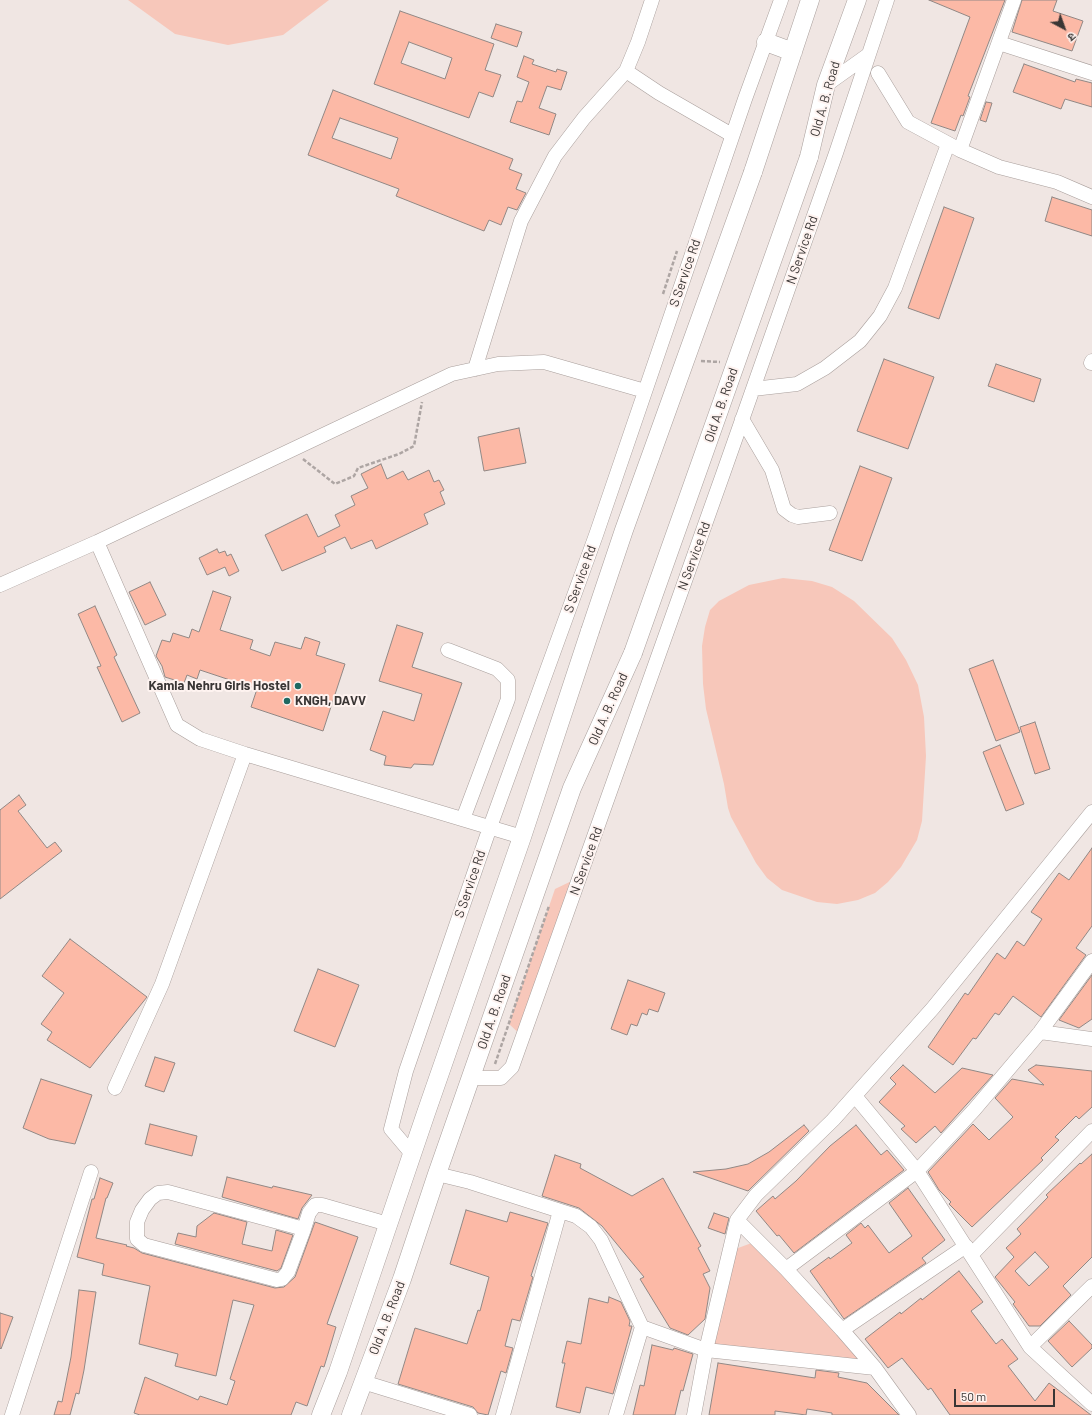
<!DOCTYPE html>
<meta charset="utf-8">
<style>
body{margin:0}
#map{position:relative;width:1092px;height:1415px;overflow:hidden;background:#f0e6e3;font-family:Barlow,"Noto Sans Devanagari",sans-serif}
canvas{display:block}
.north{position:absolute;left:1044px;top:8px;width:40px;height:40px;-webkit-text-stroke:3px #fef3f0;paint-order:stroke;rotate:139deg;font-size:11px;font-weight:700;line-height:16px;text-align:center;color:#3a3635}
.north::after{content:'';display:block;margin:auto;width:14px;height:18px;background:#3a3635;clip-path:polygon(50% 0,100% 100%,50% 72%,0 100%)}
.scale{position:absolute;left:954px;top:1389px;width:101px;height:18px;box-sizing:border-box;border:2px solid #3a3635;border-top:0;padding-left:5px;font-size:12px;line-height:14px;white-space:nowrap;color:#3a3635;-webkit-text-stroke:3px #fef3f0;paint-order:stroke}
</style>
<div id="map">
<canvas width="1092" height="1415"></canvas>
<div class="north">उ</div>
<div class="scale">50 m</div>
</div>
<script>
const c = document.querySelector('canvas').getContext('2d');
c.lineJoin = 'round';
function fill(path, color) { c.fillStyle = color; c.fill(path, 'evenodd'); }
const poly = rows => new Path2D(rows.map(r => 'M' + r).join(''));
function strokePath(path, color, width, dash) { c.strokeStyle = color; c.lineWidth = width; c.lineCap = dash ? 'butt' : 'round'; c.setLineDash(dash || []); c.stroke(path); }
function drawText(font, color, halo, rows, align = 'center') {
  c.font = font + ' Barlow,sans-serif'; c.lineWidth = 4; c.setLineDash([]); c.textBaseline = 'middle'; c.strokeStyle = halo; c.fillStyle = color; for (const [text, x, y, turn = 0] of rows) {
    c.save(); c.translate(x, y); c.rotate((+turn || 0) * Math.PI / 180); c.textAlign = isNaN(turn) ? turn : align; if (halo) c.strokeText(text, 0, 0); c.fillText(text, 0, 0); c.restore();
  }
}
fill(poly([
 [128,0,329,0,283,35,228,45,175,34],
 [783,578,812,581,832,587,854,601,892,638,906,660,918,685,924,717,926,756,922,821,917,840,901,867,888,882,875,893,858,900,837,904,817,902,782,890,767,878,756,863,731,817,728,808,724,784,706,709,703,684,702,646,705,627,710,610,719,601,749,585],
 [580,877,523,1037,509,1024,555,889],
 [757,1241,875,1368,706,1350,730,1251]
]), '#f7c7ba');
const building = poly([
 [929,0,1005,0,968,96,970,97,963,116,961,115,955,131,931,123,970,17,929,0],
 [1022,0,1057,0,1053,11,1083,21,1072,51,1012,32,1022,0],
 [400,11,494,44,485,70,501,75,493,97,479,92,469,118,374,84,400,11],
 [409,42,452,58,445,79,401,63,409,42],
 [496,24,522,32,517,47,491,38,496,24],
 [524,56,534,60,532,64,556,72,557,69,567,72,561,90,547,86,539,108,556,114,549,135,510,122,517,101,522,102,529,82,517,77,524,56],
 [1024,64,1075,82,1076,79,1092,83,1092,107,1065,99,1061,109,1013,92,1024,64],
 [333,90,513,159,509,169,522,174,516,189,526,193,517,210,508,207,501,225,489,220,484,231,396,196,399,189,308,155,333,90],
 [340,118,398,138,391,159,332,138,340,118],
 [986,102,992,103,986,122,980,120,986,102],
 [1052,197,1092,210,1092,236,1045,221,1052,197],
 [944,207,974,218,939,319,908,308,944,207],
 [884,359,934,377,908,449,857,431,884,359],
 [996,364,1041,379,1034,402,988,386,996,364],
 [519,428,526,463,484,471,478,437,519,428],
 [381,464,387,479,403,471,408,480,429,470,434,482,439,480,444,490,440,492,445,504,424,514,428,524,376,549,372,540,351,549,345,537,324,547,326,552,282,571,265,535,307,514,318,537,340,526,335,515,355,505,351,496,368,488,361,474,381,464],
 [860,466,892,478,862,561,829,550,860,466],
 [217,549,219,553,225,551,227,556,231,554,239,571,229,576,225,567,207,575,199,558,217,549],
 [150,582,166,615,145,625,129,592,150,582],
 [213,591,231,597,220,630,253,640,250,649,270,656,275,642,301,649,305,637,320,642,316,655,345,664,323,731,251,707,257,689,200,670,197,679,187,675,184,683,165,677,162,666,156,656,162,640,170,642,173,633,189,638,192,629,199,632,213,591],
 [95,606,117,655,114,657,140,713,122,722,97,667,101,666,78,614,95,606],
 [397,625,423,633,412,667,462,683,433,765,414,764,411,768,384,765,386,756,370,750,383,711,414,721,422,694,379,681,397,625],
 [993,660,1020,732,996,741,969,669,993,660],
 [1035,722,1050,769,1035,774,1020,727,1035,722],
 [1000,745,1024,804,1006,811,983,752,1000,745],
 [19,795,26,805,18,811,47,848,55,842,62,851,0,899,0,810,19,795],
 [1092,848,1092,926,1076,948,1086,955,1041,1017,1013,996,999,1015,995,1013,976,1039,973,1038,953,1065,928,1047,965,993,968,995,997,953,1005,959,1017,941,1024,946,1042,919,1031,912,1059,873,1069,880,1092,848],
 [70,939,147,997,90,1068,47,1040,52,1032,41,1024,64,993,42,976,70,939],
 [318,969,359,985,335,1047,294,1031,318,969],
 [1092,975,1092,1019,1079,1028,1059,1020,1092,975],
 [628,980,665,993,658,1012,649,1009,647,1015,642,1013,637,1026,631,1024,627,1035,611,1029,628,980],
 [155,1057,175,1063,164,1092,145,1086,155,1057],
 [903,1065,935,1093,962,1068,993,1075,941,1133,935,1126,916,1143,901,1129,905,1126,879,1102,896,1084,890,1078,903,1065],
 [1036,1065,1092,1071,1092,1107,1079,1119,1076,1116,1055,1137,1059,1140,1041,1158,1043,1160,972,1227,949,1204,951,1202,939,1190,928,1172,973,1124,989,1140,1013,1117,995,1098,1012,1079,1044,1085,1028,1070,1036,1065],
 [41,1079,92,1095,75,1144,49,1139,23,1128,41,1079],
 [150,1124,197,1136,192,1156,145,1144,150,1124],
 [804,1125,809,1131,748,1191,693,1172,726,1169,748,1164,769,1152,804,1125],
 [856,1125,881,1155,887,1150,904,1170,794,1253,779,1235,777,1236,756,1211,773,1196,775,1199,796,1181,830,1146,856,1125],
 [1092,1154,1092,1257,1063,1286,1071,1295,1040,1326,1029,1326,1013,1304,1015,1302,995,1277,1014,1257,1006,1248,1021,1234,1017,1229,1048,1197,1046,1195,1080,1163,1081,1164,1092,1154],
 [1035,1252,1049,1267,1029,1286,1015,1271,1035,1252],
 [555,1155,581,1164,580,1168,632,1196,663,1178,701,1246,698,1248,710,1271,703,1274,710,1288,705,1319,688,1335,670,1328,640,1279,644,1277,602,1226,579,1208,542,1196,555,1155],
 [227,1177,272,1188,273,1186,312,1195,302,1208,298,1219,222,1197,227,1177],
 [100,1178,113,1183,107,1198,106,1198,96,1238,127,1245,126,1246,134,1248,142,1253,275,1288,284,1287,295,1277,315,1222,358,1237,327,1324,336,1327,328,1354,324,1367,321,1366,316,1380,307,1406,296,1402,291,1415,140,1415,134,1413,145,1377,198,1400,200,1396,227,1405,235,1381,230,1379,254,1305,233,1300,216,1376,175,1366,178,1354,139,1344,150,1286,102,1275,104,1264,77,1257,92,1199,94,1199,100,1178],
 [908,1188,945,1240,922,1258,926,1263,844,1319,810,1271,829,1257,830,1259,852,1243,846,1235,861,1223,865,1228,868,1225,889,1253,912,1236,889,1203,908,1188],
 [466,1210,507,1222,510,1212,548,1223,531,1276,533,1277,520,1321,512,1319,505,1346,513,1348,506,1373,501,1371,488,1415,478,1413,473,1407,398,1384,415,1328,467,1344,478,1310,480,1311,489,1277,450,1264,466,1210],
 [214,1213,247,1222,242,1244,272,1251,276,1230,293,1235,281,1268,277,1271,175,1244,178,1233,196,1237,197,1226,214,1213],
 [714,1213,729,1218,725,1234,708,1228,714,1213],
 [959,1271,983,1302,971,1311,996,1344,1002,1339,1018,1359,1008,1366,1035,1401,1049,1383,1091,1415,950,1415,931,1388,928,1390,902,1358,888,1368,865,1339,900,1312,901,1314,921,1298,922,1300,959,1271],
 [79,1290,96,1292,84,1370,79,1394,76,1393,70,1415,54,1415,58,1401,62,1402,71,1357,79,1290],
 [609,1297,621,1302,630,1321,629,1326,632,1326,613,1394,586,1387,580,1413,556,1407,565,1363,562,1363,567,1341,581,1344,589,1298,608,1303,609,1297],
 [0,1313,13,1317,1,1349,0,1348,0,1313],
 [1069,1321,1092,1345,1092,1348,1072,1367,1048,1341,1069,1321],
 [652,1345,673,1350,674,1348,693,1354,683,1391,681,1390,675,1415,633,1415,640,1385,644,1386,652,1345],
 [718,1363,815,1378,816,1370,839,1373,838,1377,867,1383,899,1415,832,1415,832,1413,807,1409,806,1415,775,1411,775,1415,709,1415,718,1363]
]);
fill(building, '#fcb9a6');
strokePath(building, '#918885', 1);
const minor = poly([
 [999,43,1092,73],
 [626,71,659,93,732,135],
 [878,73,908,122,960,150,999,167,1057,182,1092,197],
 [826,85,868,55],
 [960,150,1014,0],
 [1091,363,1092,361],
 [475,369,521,221,555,156,584,118,626,71,638,42,652,0],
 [753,389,797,384,825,368,860,341,880,316,895,288,948,144],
 [742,419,772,470,784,509,792,515,798,517,830,513],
 [97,542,177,725,200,739,245,754,522,837],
 [0,585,97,542,452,374,498,364,544,362,645,391],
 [448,650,497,669,508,680,508,699,463,819],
 [1040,1032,1092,1039],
 [471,1078,501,1078,512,1067,723,474,836,153,887,0],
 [115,1088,162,984,245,754],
 [855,1096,917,1171,1030,1347,1092,1404],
 [412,1154,391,1129,406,1071,490,827,596,535,745,99,781,0],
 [437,1174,470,1182,576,1216,591,1227,601,1240,642,1327,706,1350,875,1368],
 [737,1220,786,1269,842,1330,875,1368,909,1415],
 [304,1229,168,1192,158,1193,150,1199,142,1210,137,1222,137,1239,144,1245,277,1280,282,1279,288,1272,304,1229,309,1213,315,1205,322,1205,388,1224],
 [971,1255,1092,1131],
 [786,1269,917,1171,974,1110,1040,1032,1092,961],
 [842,1330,966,1246],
 [1030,1347,1092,1286],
 [363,1382,470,1415],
 [12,1415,91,1172],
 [503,1415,560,1211],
 [616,1415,642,1327],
 [694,1415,706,1350,737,1220,756,1195,833,1120,933,1008,1092,812]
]);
const major = poly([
 [766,42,793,52],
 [809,157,826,85,857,0],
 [753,172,810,0],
 [321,1415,338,1372,426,1113,522,837,590,631],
 [351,1415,402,1279,437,1174,572,788,633,653]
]);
strokePath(minor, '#a99f9c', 15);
strokePath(major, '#a99f9c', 19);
strokePath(poly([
 [663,294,677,251],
 [701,361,720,362],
 [303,459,335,484,354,476,358,468,399,454,414,446,422,402],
 [495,1064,549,906]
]), '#ada5a3', 2.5, [4, 2]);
strokePath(minor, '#fff', 14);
strokePath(major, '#fff', 18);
const majorBridge = poly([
 [590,631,624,530,753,172],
 [633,653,809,157]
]);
strokePath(majorBridge, '#a99f9c', 19, []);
strokePath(majorBridge, '#fff', 18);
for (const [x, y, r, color] of [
 [298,686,4,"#1f6962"],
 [287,701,4,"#1f6962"]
]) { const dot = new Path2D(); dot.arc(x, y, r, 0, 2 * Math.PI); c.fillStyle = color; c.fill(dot); strokePath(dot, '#fef3f0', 1.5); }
drawText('13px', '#3a3635', '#fef3f0', [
 ["Old A. B. Road",825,99,-74],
 ["N Service Rd",802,250,-71],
 ["S Service Rd",685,273,-71],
 ["Old A. B. Road",721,405,-71],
 ["N Service Rd",694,556,-70],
 ["S Service Rd",580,579,-70],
 ["Old A. B. Road",608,709,-66],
 ["N Service Rd",586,861,-70],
 ["S Service Rd",470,884,-71],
 ["Old A. B. Road",494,1012,-71],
 ["Old A. B. Road",387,1318,-69]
]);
drawText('bold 13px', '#3a3635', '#fef3f0', [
 ["Kamla Nehru Girls Hostel",290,686],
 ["KNGH, DAVV",295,701,"left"]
], 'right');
</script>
